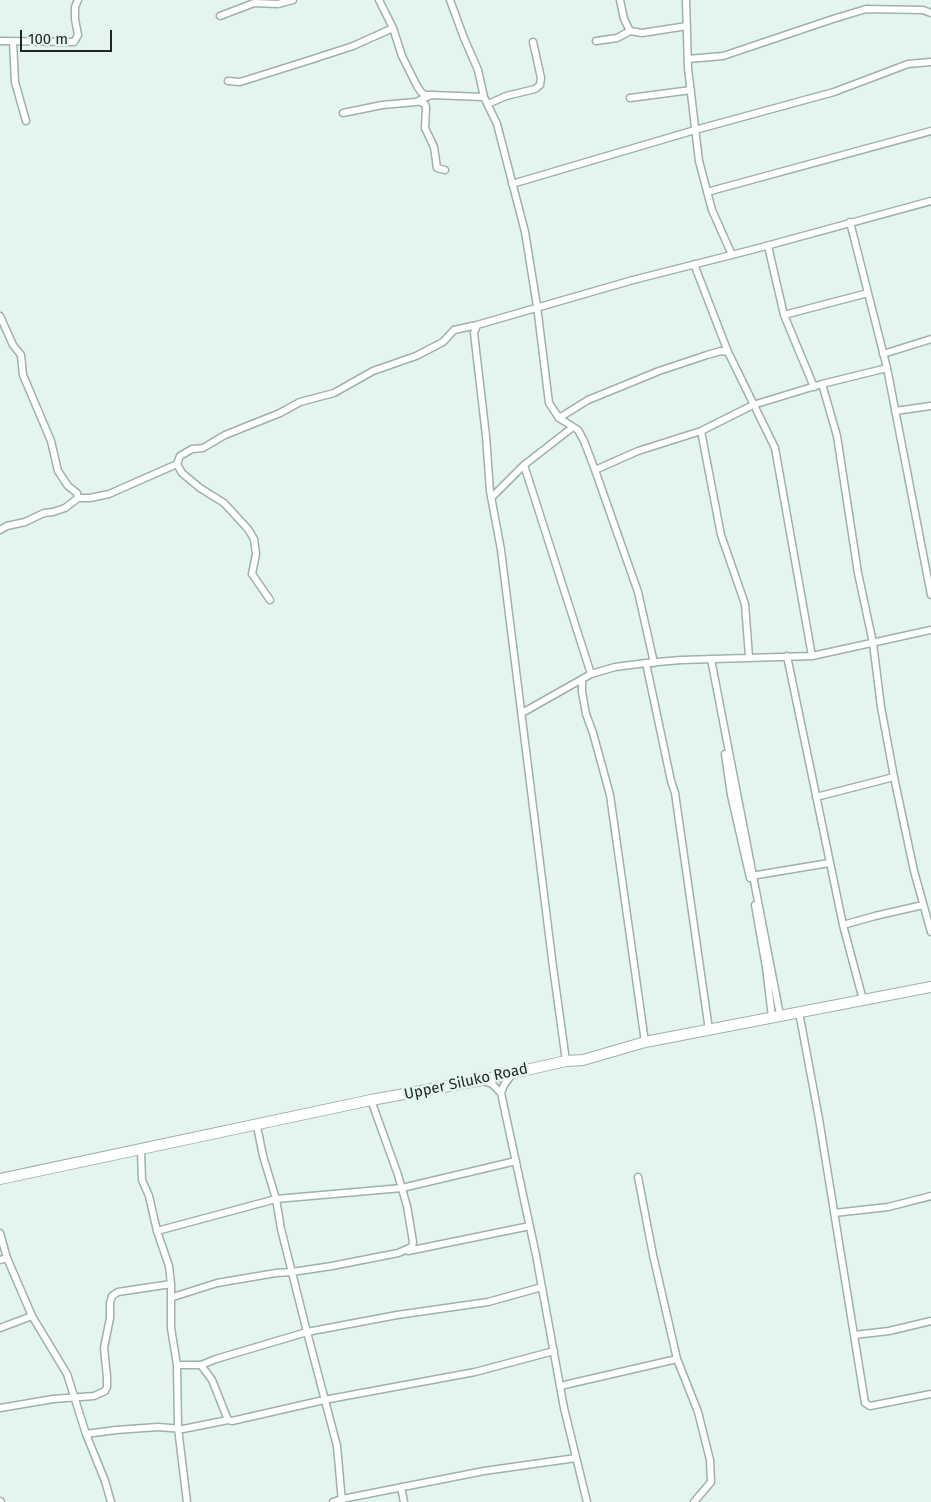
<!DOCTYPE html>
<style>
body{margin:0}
#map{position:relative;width:931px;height:1502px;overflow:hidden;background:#e3f5ed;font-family:"Fira Sans",sans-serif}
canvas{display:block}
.scale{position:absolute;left:20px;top:30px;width:92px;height:22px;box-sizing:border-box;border:2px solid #1f2623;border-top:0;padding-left:6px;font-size:15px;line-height:18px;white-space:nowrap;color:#1f2623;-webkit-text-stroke:4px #e3f5ed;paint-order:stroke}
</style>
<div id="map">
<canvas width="931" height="1502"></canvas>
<div class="scale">100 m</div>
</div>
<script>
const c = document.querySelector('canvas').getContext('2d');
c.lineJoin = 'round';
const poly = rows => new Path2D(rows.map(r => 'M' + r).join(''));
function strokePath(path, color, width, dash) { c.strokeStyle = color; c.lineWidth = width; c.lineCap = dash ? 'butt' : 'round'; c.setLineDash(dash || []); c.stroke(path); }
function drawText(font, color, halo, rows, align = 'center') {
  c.font = font + ' "Fira Sans",sans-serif'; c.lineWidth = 5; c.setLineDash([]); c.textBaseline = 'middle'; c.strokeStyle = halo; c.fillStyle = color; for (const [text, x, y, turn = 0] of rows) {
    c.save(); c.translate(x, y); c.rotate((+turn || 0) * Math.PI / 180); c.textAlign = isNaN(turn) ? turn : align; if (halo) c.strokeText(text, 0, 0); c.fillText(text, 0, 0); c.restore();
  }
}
const minor = poly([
 [379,0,393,28,402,56,417,86,421,92,425,95,430,95],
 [450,0,464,38,478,70,484,97,497,124,525,232,537,306,549,403,559,418,578,430,584,441,595,470],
 [620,0,624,19,630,31,642,33,687,26],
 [686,0,688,68,699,161,712,210,732,255],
 [220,16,254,3,278,4,293,0],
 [0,41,74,42,78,35,75,19,75,7,78,0],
 [596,41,617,38,630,31],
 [13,42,15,82,26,121],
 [688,59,723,56,833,19,866,9,923,10,931,13],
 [228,81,240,82,310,60,353,46,393,28],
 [630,98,691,90],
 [418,101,425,104,426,107,425,128,434,147,437,168,445,170],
 [488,104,506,96,535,89,540,85,541,78,533,42],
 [343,113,382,105,416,102,431,95,484,97],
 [512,184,695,130,834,92,908,64,931,62],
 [707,192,931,131],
 [850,222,887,368,931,595],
 [768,246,784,315,814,387],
 [694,264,728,352],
 [784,315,868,293],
 [0,316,13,345,21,355,23,375,51,441,58,471,68,486,77,493,78,498,65,508,53,512,44,513,25,522,7,526,0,530],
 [883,354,931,339],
 [822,384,837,436,858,573,873,643,881,707,894,777,914,871,931,932],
 [895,411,931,406],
 [559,418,588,400,659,371,707,355,721,351,728,352,775,448,812,656],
 [701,431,721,535,745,604,749,657],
 [78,498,90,498,109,494,177,464],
 [491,498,524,465,573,427],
 [270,600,252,574,256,554,254,539,248,529,224,503,200,488,182,473,177,464,180,456,192,449,203,448,225,435,280,413,300,402,334,393,373,371,416,356,443,342,454,330,477,325],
 [787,656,843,925,863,1000],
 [711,659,780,1015],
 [646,663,671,781,675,793,709,1030],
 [654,663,638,592,595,470,638,451,701,431,753,405,822,384,887,368],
 [591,674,615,667,646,663,681,660,812,656,931,630],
 [582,679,582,692,586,714,593,733,610,795,645,1042],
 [522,713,591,674,524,465],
 [725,754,731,795,750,878],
 [816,797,894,777],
 [751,876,829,863],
 [755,905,766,967,772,1017],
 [843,925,875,916,923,905],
 [799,1012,819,1119,865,1403,870,1406,931,1394],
 [566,1061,553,967,501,550,490,491,486,436,474,333,477,325,633,280,755,249,931,201],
 [513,1073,504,1085,501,1093,536,1255,564,1408,587,1502],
 [484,1081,492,1084,501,1093],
 [257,1126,263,1156,276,1199,281,1229,307,1332,337,1446,342,1502],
 [141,1151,142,1180,149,1196,157,1231,169,1266,171,1284,171,1328,177,1365,178,1428,187,1502],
 [638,1177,653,1255,677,1359,698,1412,710,1460,711,1482,694,1502],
 [834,1213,888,1207,931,1196],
 [157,1231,276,1199,402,1188,516,1161],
 [0,1233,7,1258,32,1316,67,1374,86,1434,105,1481,111,1502],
 [408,1251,530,1226],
 [0,1260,7,1258],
 [173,1297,217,1283,276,1273,292,1272,332,1266,398,1253,412,1247,413,1242,407,1206,398,1175,371,1100],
 [0,1328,32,1316],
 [854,1335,889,1331,931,1321],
 [177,1365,201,1365,212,1380,228,1420,232,1421,324,1400,475,1372,554,1351],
 [201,1365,216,1359,307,1332,397,1315,488,1302,542,1287],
 [560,1386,677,1359],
 [0,1408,53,1399,94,1396,105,1391,107,1387,107,1377,104,1348,110,1318,110,1303,112,1296,118,1292,171,1284],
 [86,1434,116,1430,158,1427,183,1429,228,1420],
 [401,1487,404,1502],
 [0,1501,1,1502],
 [333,1502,342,1499,484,1471,576,1458]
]);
const primary = poly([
 [0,1179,371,1100,482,1080,566,1061,583,1060,645,1042,931,987]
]);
strokePath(minor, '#9fb1a9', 9);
strokePath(primary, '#9fb1a9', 12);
strokePath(minor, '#fff', 6);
strokePath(primary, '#fff', 10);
drawText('15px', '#1f2623', '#e3f5ed', [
 ["Upper Siluko Road",466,1082,-12]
]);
</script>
